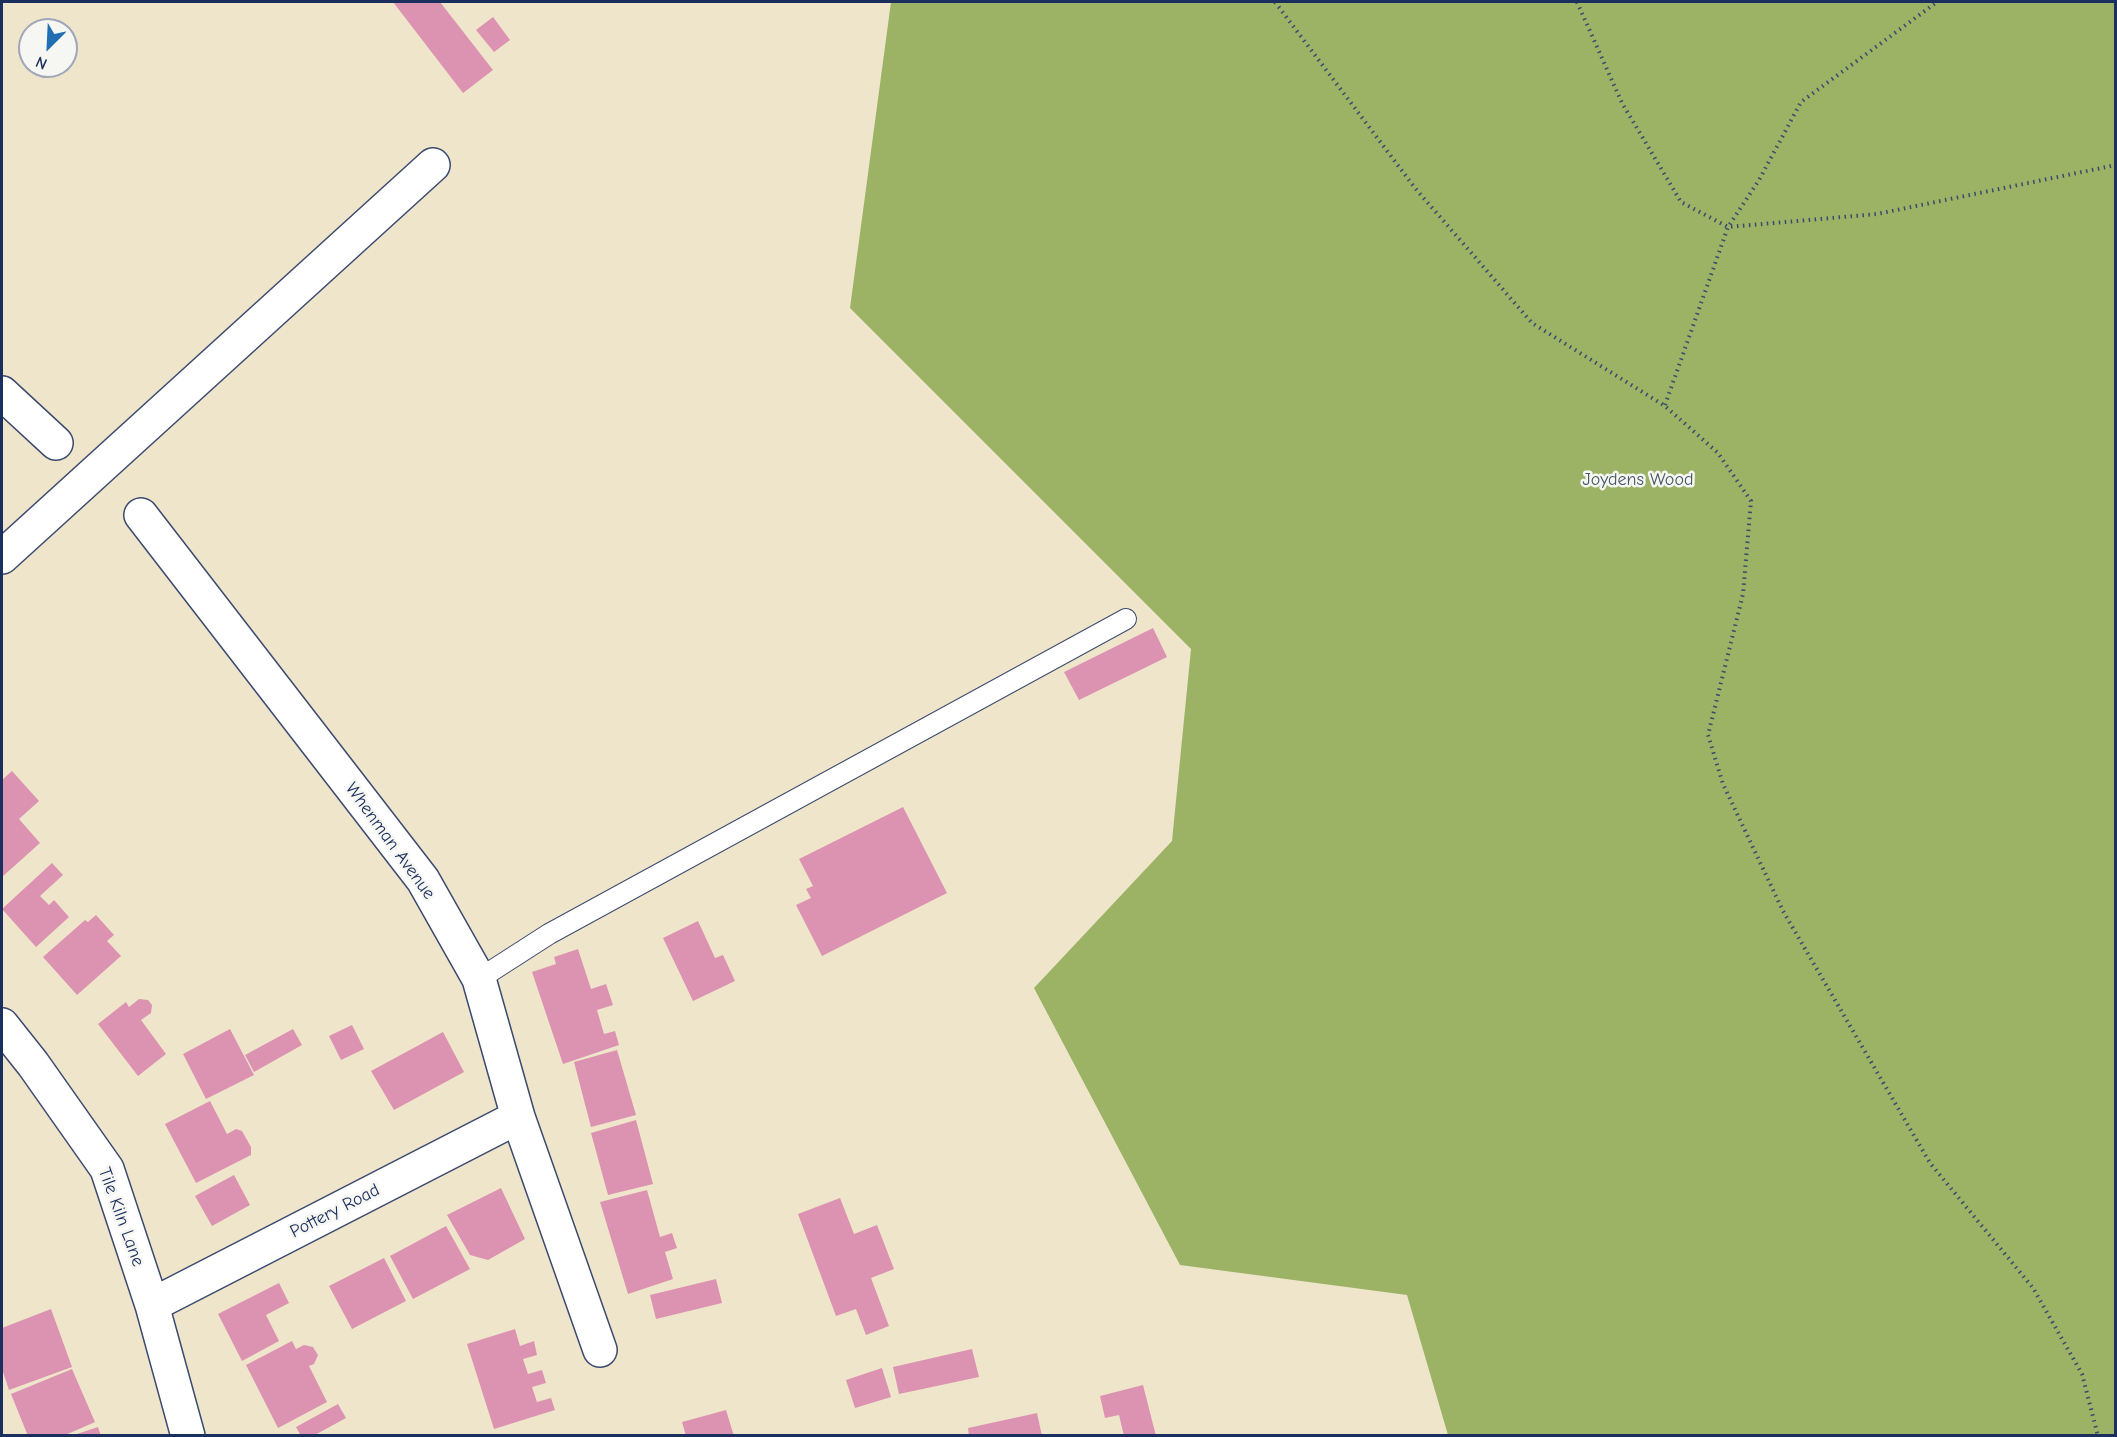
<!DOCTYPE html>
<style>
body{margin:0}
#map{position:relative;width:2117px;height:1437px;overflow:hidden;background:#efe5cb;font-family:"Comic Neue",sans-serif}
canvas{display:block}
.frame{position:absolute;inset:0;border:3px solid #1b2f5e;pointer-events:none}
.north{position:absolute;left:18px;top:18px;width:60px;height:60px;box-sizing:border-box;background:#f6f6f2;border:2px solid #9ea6b7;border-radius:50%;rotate:204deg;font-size:16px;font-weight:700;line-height:24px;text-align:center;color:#1b2f5e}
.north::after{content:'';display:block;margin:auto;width:21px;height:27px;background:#1f6fb2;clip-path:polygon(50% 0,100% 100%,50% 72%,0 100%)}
</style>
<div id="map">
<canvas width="2117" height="1437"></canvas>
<div class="frame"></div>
<div class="north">N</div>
</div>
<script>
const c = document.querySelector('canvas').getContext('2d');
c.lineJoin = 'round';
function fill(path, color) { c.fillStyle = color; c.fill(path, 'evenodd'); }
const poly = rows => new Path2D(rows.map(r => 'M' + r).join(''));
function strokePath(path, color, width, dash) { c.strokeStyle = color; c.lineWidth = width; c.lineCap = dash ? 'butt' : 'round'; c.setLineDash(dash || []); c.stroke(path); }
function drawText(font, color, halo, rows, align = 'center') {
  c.font = font + ' "Comic Neue",sans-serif'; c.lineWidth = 5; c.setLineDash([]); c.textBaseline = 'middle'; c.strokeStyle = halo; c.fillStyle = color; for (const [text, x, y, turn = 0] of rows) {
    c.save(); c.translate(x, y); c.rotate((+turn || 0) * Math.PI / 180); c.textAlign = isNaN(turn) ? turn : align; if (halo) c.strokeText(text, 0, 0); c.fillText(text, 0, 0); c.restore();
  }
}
fill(poly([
 [891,2,2115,2,2115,1435,1448,1435,1407,1295,1180,1265,1034,988,1172,841,1191,649,850,308]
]), '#9cb365');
fill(poly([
 [393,2,440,2,493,70,463,93],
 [493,17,510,40,494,52,476,30],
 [1153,628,1167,657,1079,700,1064,672],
 [12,771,39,801,19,819,40,843,2,877,2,780],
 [903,807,947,893,822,956,796,905,811,898,806,889,813,886,799,859],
 [52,863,63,875,40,896,49,905,54,900,69,917,36,947,2,909],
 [96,915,114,935,107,941,121,956,77,995,43,957,85,920,88,922],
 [698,921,715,958,723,955,735,981,693,1001,663,938],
 [578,949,591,989,606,984,613,1005,597,1010,604,1034,615,1031,619,1045,563,1064,532,972,556,964,554,957],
 [139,999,148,1000,152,1005,151,1013,141,1020,166,1054,138,1076,98,1024,126,1002,129,1007],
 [352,1025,364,1049,341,1060,329,1036],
 [230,1029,254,1075,206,1099,183,1054],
 [293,1029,302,1045,254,1072,245,1055],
 [443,1032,464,1072,394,1110,371,1071],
 [617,1050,636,1115,591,1127,574,1062],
 [210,1101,227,1134,236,1129,242,1131,251,1147,251,1155,196,1183,165,1124],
 [636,1120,653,1184,608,1195,591,1133],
 [234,1175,250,1205,212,1226,195,1196],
 [501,1188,525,1239,488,1260,470,1255,447,1215],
 [647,1190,660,1237,672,1233,677,1248,665,1252,673,1279,628,1294,600,1202],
 [840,1198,854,1234,877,1225,894,1269,871,1278,889,1326,866,1335,856,1309,836,1316,798,1214],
 [446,1226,470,1269,413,1299,390,1256],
 [384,1258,406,1301,352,1329,329,1286],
 [716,1279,722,1303,656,1319,650,1295],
 [279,1283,289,1303,266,1315,279,1341,242,1361,218,1314],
 [51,1309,72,1367,9,1390,2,1369,2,1328],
 [515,1329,520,1346,534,1341,537,1355,523,1359,528,1374,542,1370,546,1383,532,1387,537,1402,551,1398,555,1410,494,1429,467,1344],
 [292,1341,296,1349,304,1345,313,1347,318,1355,314,1364,309,1366,327,1402,278,1428,246,1365],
 [972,1349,979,1377,899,1394,893,1367],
 [882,1368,891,1397,855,1408,846,1380],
 [72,1369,95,1422,63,1436,28,1436,11,1394],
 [1143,1385,1156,1436,1124,1436,1119,1415,1105,1418,1100,1396],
 [338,1404,346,1418,313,1436,301,1436,296,1427],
 [726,1410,734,1436,686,1436,682,1422],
 [1037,1413,1042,1436,969,1436,968,1428],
 [98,1427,101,1436,74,1436,74,1435]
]), '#dc93b1');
const service = poly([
 [479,979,549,934,1126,619]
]);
const minor = poly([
 [2,393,56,443],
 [141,515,423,880,479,979,518,1117,600,1350],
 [2,557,433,165],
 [2,1025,33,1064,107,1169,152,1305,188,1436],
 [152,1305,518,1117]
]);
strokePath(service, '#3b4a6e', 22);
strokePath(minor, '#3b4a6e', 36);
strokePath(poly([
 [1275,2,1415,188,1532,323,1665,406,1718,453,1751,501,1743,594,1708,735,1723,784,1783,911,1930,1163,2033,1288,2082,1374,2098,1436],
 [1577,2,1622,103,1681,202,1728,227,1877,214,2116,165],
 [1665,405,1728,227,1759,180,1801,102,1937,2]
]), '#3b4a6e', 4, [1.5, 4.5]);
strokePath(service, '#fff', 20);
strokePath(minor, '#fff', 33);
drawText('18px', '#465863', '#f6f6f2', [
 ["Joydens Wood",1638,480]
]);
drawText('18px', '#1b2f5e', '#f6f6f2', [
 ["Whenman Avenue",390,841,54],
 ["Pottery Road",335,1211,-27],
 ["Tile Kiln Lane",121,1217,70]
]);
</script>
